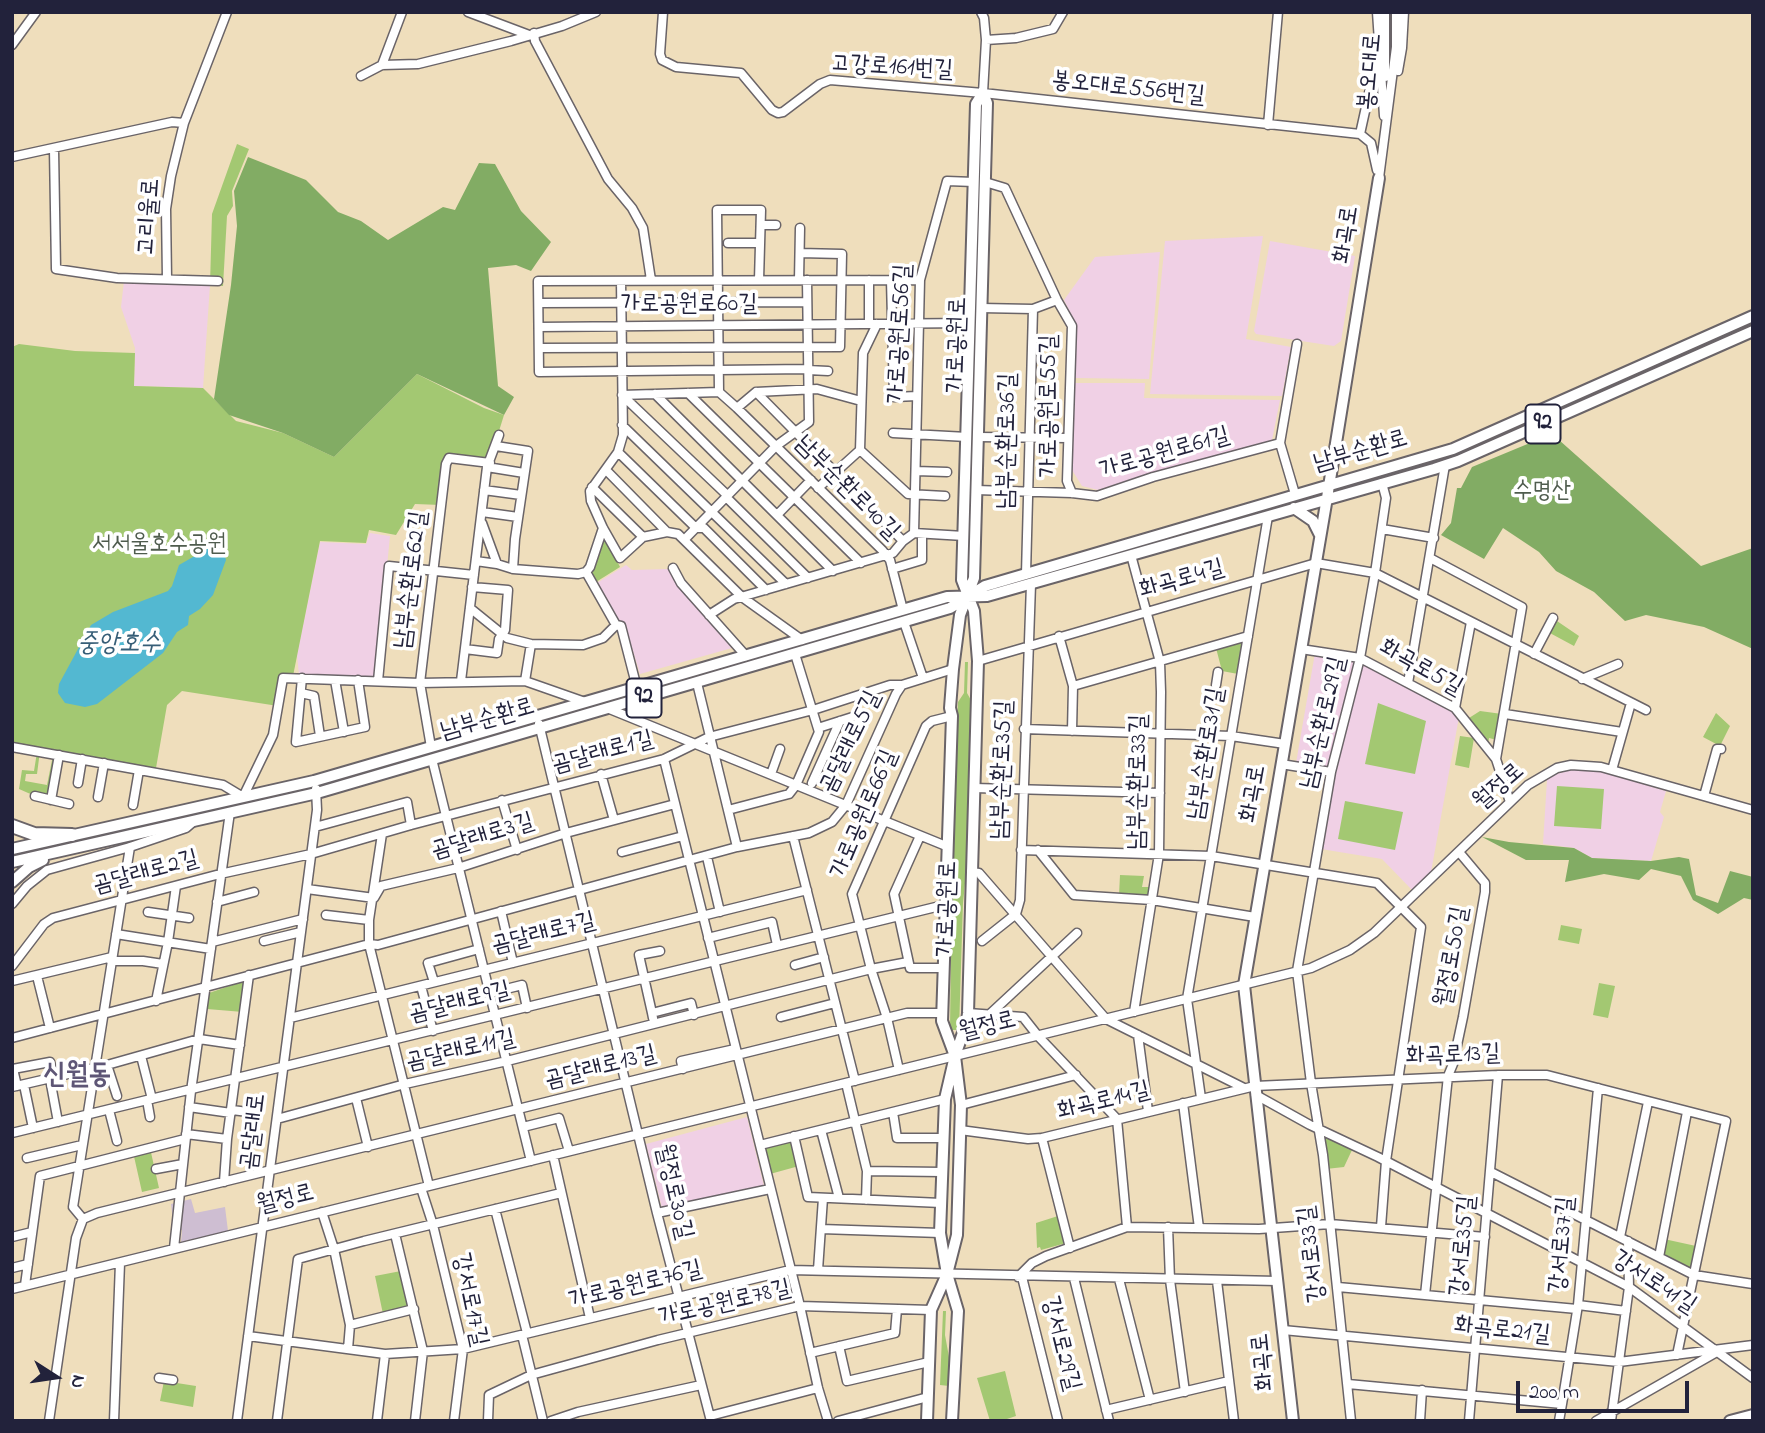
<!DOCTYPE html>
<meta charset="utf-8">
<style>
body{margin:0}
#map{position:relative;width:1765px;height:1433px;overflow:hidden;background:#efdebc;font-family:"Indie Flower",sans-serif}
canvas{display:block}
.frame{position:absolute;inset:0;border:14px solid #22223b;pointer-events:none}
.north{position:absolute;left:21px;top:1342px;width:70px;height:70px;-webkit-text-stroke:5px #fff;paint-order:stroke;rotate:102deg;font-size:19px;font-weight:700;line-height:28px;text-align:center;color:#22223b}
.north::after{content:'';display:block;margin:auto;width:24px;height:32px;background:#22223b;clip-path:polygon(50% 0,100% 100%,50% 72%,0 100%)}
.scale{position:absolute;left:1516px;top:1381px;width:173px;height:32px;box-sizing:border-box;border:4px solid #22223b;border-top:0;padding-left:9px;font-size:21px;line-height:24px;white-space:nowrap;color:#22223b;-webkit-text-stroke:5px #fff;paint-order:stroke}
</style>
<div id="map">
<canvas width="1765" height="1433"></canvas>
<div class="frame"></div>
<div class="north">N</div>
<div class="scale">200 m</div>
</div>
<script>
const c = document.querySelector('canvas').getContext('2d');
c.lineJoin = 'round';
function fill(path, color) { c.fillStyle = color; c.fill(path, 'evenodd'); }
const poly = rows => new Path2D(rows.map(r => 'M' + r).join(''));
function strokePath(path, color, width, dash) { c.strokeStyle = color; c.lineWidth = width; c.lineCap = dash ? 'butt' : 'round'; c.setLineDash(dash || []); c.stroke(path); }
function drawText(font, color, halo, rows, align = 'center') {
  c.font = font + ' "Indie Flower","Poor Story",sans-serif'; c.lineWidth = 7; c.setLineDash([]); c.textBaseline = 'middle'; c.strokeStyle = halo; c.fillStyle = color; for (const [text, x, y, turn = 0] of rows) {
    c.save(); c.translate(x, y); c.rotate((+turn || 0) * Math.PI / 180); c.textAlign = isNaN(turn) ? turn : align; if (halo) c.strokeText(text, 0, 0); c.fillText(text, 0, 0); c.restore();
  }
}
fill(poly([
 [1263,236,1246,339,1291,347,1282,396,1150,394,1165,241],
 [1270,241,1355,256,1341,341,1334,346,1256,334,1254,331],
 [1160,252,1149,379,1075,378,1076,325,1064,300,1095,257],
 [124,281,210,285,203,388,134,386,135,348,121,307],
 [1075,383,1145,383,1144,398,1280,400,1272,440,1151,473,1098,490,1082,486,1072,470],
 [370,533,390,536,376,678,299,675,297,655,320,542,366,544],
 [626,565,632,570,668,569,677,584,732,648,640,674,624,622,620,622,597,583],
 [1315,653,1351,659,1355,664,1328,768,1296,763],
 [1366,665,1452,709,1459,717,1431,872,1412,890,1382,859,1321,849,1336,768,1362,666],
 [1574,769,1599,771,1666,791,1660,812,1664,817,1651,861,1592,858,1574,848,1543,844,1547,780,1556,774],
 [747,1117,764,1186,663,1212,646,1144]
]), '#f0d0e5');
fill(poly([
 [191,1199,195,1213,225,1207,228,1231,181,1242,182,1230,174,1228,171,1204]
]), '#cebed2');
fill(poly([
 [237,144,249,149,232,191,233,206,227,216,223,286,210,285,212,214],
 [19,344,75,351,135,353,134,386,203,388,236,421,283,433,334,457,417,374,484,408,504,415,489,463,449,459,441,505,415,504,396,535,369,530,366,543,320,541,293,676,285,675,278,706,182,691,167,705,156,768,12,747,12,347],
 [604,535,620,567,596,582,590,572,593,570],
 [1554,619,1579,636,1574,646,1548,632],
 [1245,640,1238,674,1222,671,1216,648],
 [965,662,968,662,967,693,972,702,967,864,963,903,959,1030,950,1030,952,863,958,702,964,693],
 [1378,703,1426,721,1415,774,1365,764],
 [1480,711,1502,714,1497,740,1489,738,1488,745,1469,718],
 [1716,713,1730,726,1720,746,1703,737],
 [1460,736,1474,738,1469,768,1455,765],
 [40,751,37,774,26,774,25,781,47,785,53,755,57,758,49,797,35,796,19,789,22,770,34,771,37,752],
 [1557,786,1604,789,1601,829,1554,826],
 [1345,801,1403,812,1395,850,1338,839],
 [1120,875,1144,876,1142,887,1151,887,1149,897,1119,895],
 [1561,925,1582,929,1579,944,1558,940],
 [247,980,243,1012,207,1009,209,993],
 [1599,983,1615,986,1608,1018,1593,1015],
 [1322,1135,1352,1150,1344,1167,1326,1169],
 [792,1139,799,1166,770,1174,763,1146],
 [150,1148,159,1188,142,1192,133,1152],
 [1058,1216,1066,1243,1041,1250,1040,1247,1037,1248,1036,1223],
 [1664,1239,1696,1246,1692,1269,1661,1254],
 [401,1271,411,1308,383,1314,375,1276],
 [943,1311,946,1311,945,1335,949,1357,949,1386,940,1385],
 [1005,1371,1016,1416,1001,1421,990,1421,977,1378],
 [164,1381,196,1386,193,1407,160,1401]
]), '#a3c872');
fill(poly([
 [248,157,306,180,338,212,361,221,388,240,443,207,455,210,479,163,495,164,521,211,551,242,531,271,516,265,488,268,498,386,514,397,504,415,417,374,334,457,283,433,229,415,214,399,231,285,237,226,234,191],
 [1542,438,1559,440,1701,566,1753,548,1753,649,1704,627,1646,615,1625,621,1594,592,1556,571,1539,552,1503,528,1484,559,1441,535,1451,523,1457,488,1461,488,1472,467],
 [1482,837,1509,842,1574,848,1592,858,1651,861,1679,857,1689,859,1696,895,1718,903,1730,871,1753,877,1753,900,1744,898,1718,914,1693,900,1681,876,1651,869,1639,880,1604,874,1565,882,1569,860,1526,860]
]), '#82ac64');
fill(poly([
 [214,545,222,546,226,560,213,595,200,609,189,616,188,625,177,632,163,653,97,704,85,707,65,703,58,693,59,684,91,625,113,612,168,591,172,586,179,565]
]), '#53b8d1');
const minor = poly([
 [468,12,529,35],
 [663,12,660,54,662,60,676,67,741,73,772,110,778,113,783,112,820,84,830,80,983,93,1360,134],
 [981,12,984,18,986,40,983,93],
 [1377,12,1384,116],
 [1385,12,1385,77],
 [534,33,535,41,608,179,632,208,643,228,651,280],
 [986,40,1016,38,1053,29,1063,12],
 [12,45,36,12],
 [382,65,402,12],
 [1398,71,1402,48,1404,12],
 [361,76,382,65,418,64,511,41,562,26,596,12],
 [1268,125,1278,12],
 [1360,134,1377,57],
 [1360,134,1371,143,1377,170],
 [54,149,56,269,117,278,218,281],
 [12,157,172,122,184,123],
 [1379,178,1396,47,1396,12],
 [985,182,1005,188,1057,300,1072,326,1067,481,1072,493],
 [761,225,776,225],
 [728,243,760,243],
 [167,279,166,209,171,176,184,123,227,12],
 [759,280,761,210,717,210,719,392,737,408,882,550,890,560,903,610],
 [799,280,800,228],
 [869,280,869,324],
 [891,280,894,397,917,396],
 [621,281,623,435,618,452,590,491,591,501,603,528,620,558,643,537,667,532,678,534,742,597,802,640],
 [539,303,807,302],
 [981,308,1033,309,1057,300],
 [877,324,863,353,860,450,908,494,945,496],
 [539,327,970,323],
 [539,348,840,347,842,254,800,253],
 [808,369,539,372,538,281,920,280],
 [808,370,828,371],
 [756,392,903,541],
 [688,393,861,563],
 [655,394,833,571],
 [622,395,726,494,726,497,808,578],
 [622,395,719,392],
 [737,408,756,392,817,389,861,401],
 [622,425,786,584],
 [893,433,967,437],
 [978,437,1068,438],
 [496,446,528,451,515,539,513,569],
 [618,452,696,528,704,528,766,590],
 [487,467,524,473],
 [606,470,667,532],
 [916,471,947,472],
 [592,487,643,537],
 [818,488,860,450],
 [484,490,521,495],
 [976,490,1072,493,1097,496,1153,477,1280,443],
 [1295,494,1280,443,1297,344],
 [482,512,518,517],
 [777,515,811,480],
 [482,523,497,564,513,569,578,574,586,572],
 [603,528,590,567,586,572,616,625,621,626,637,688],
 [1382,529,1434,538],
 [914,533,920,280,947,181,974,182],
 [685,539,776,446,809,422,807,280],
 [1131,555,1160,662,1161,692,1159,854,1134,1012],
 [1430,558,1522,607,1496,759],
 [476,561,497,564],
 [673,568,681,583,746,656],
 [892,569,922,560,922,534],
 [1026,574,1033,309],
 [470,608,507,638,531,644,583,645,603,638,616,625],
 [709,615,734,599,893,553,903,541,914,533,964,536],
 [904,622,923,678],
 [1059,636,1073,686,1072,731],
 [465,649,497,653,499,639,505,630,508,590,472,587],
 [1301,649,1360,658,1455,708,1496,759,1510,802],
 [1534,654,1553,618],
 [978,661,1316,563,1375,573,1646,710],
 [302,678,296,742,365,727,358,680],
 [1582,679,1618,664],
 [335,680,344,732],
 [378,681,389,566,474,575],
 [461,681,487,467,499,435],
 [525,681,531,644],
 [697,683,737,847],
 [1408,683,1445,465],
 [1216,685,1218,672],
 [1073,686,1248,636],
 [301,693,314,696,320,736],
 [607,708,946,846],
 [1455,708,1471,622],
 [1505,714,1622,732],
 [539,724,657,1213,711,1421],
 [818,728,862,714,841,761],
 [1024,729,1231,736,1285,744],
 [12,747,223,785,243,797,273,735,283,678,420,683,525,681,585,702],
 [431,747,420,683,446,464,449,458,490,463],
 [432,759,531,1161],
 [664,759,800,1306,818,1388,828,1421],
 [1281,764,1331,772],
 [1612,770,1631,703],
 [601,774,614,820],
 [771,774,780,749],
 [78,783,82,759],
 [812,783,840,721],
 [974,788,1160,793],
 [35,796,69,804],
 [1704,796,1717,749,1721,749],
 [98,797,104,763],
 [51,800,59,755],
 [502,800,517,850],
 [133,805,139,770],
 [728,810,789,794,796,785,819,732,795,654],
 [315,827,407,802,411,825],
 [382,834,369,920,369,944,429,1186],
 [793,836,855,1081],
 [920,836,894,894,910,968,943,968],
 [1021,850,1211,856,1377,883,1421,927,1386,1161,1381,1227],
 [1038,850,1074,895,1152,900,1255,917],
 [622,852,683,836],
 [707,857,720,912],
 [971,872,979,873,1106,1019,1244,1088],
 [307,889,374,898,381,886,458,868,566,833,675,804],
 [217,902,254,892],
 [12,904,27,886,47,870,130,847,186,828,193,822],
 [501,911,513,963],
 [148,912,189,918],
 [326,915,369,920],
 [116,934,211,949],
 [708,938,772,922,777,945],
 [264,941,301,932],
 [982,941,1016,914,1020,900,1031,584],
 [212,942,303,919],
 [111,961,143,961,163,964],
 [795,965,824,957],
 [12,966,44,924,53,918,220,874,311,854,411,825,664,759,709,737,813,710,890,685,902,685],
 [37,976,50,1028],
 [12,981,112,957],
 [434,982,428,963,479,949],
 [421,986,433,1031],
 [490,993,522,985,527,1008],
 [156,1001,168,942,176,886],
 [652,1013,639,955,660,951],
 [968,1013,1023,1017,1038,1036,1117,1119,1127,1227],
 [991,1013,1077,933],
 [781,1017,835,1003],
 [290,1018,807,890],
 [653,1018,652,1013,691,1003,694,1015],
 [1138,1035,1148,1111],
 [12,1038,369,944,378,945,737,847,809,833,832,822,846,805,896,694,902,685,953,669],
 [141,1056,152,1099],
 [107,1065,117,1096],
 [683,1069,681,1061,735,1049],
 [899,1070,887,1018,871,969,852,894,926,726,932,721,952,716],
 [50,1079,58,1122],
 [846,1083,867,1171,866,1200],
 [24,1085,33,1128],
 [17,1086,13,1069,50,1062,54,1077],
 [12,1087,107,1065,199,1039,240,1045],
 [1256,1095,1310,1125,1378,1157,1629,1287,1753,1378],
 [356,1098,368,1147],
 [1201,1098,1187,999,1268,516],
 [147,1100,150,1117],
 [1183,1103,1199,1228],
 [961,1105,1076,1075],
 [189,1107,231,1113],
 [109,1110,117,1141],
 [232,1110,248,1112],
 [893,1112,897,1138,943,1138],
 [277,1119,405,1084,507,1061,871,969,908,962],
 [523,1127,559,1118,569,1151],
 [821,1130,839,1198],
 [960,1130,1028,1139,1042,1138,1255,1086,1498,1075,1547,1075,1726,1121,1677,1355],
 [12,1133,944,905],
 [186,1134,227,1139],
 [794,1136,808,1197,941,1203],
 [1042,1138,1070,1248],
 [760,1145,945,1099],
 [553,1155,590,1318],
 [27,1158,82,1145],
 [156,1169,183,1164],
 [867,1171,942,1172],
 [1491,1172,1694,1275,1753,1284],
 [224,1182,227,1139,249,975],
 [421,1188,433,1225,463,1349,454,1421],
 [495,1209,527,1333],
 [322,1212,334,1249,350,1325,414,1309],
 [657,1213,770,1189],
 [83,1219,73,1207,130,847],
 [1168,1227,1170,1280,1185,1392],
 [821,1229,940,1233,941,1237],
 [395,1234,423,1351,415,1421],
 [12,1237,32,1232],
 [1620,1237,1648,1102],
 [174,1248,191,1091,230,812],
 [1659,1257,1687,1112],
 [12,1268,28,1264],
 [818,1270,823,1198],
 [1018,1277,1032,1263,1046,1256,1127,1227,1259,1229,1330,1224,1485,1237],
 [1022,1277,1058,1421],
 [1074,1278,1109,1421],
 [1119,1279,1150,1400],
 [1217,1281,1234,1421],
 [25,1285,40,1176,185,1139],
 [1338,1287,1577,1309],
 [12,1289,1311,968,1350,950,1374,933,1528,785,1557,768,1571,765,1601,767,1753,810],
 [1425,1295,1448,1076,1453,1064,1463,1017,1485,892,1485,883,1459,852],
 [1578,1305,1626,1311],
 [1283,1330,1619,1362,1753,1345],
 [522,1335,543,1421],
 [248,1336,385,1354,463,1349,790,1270,1277,1281],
 [839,1346,847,1381,929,1362],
 [348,1349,350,1325],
 [810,1353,895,1333,897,1309],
 [159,1378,173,1380],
 [1348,1384,1562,1404,1559,1421],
 [1562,1404,1578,1305,1598,1088],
 [1106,1410,1229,1381],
 [710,1416,818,1388],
 [49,1421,76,1238,83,1219,97,1213,842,1029,907,1013,942,1013],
 [114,1421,120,1263],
 [237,1421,317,810,316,789],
 [277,1421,298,1259,364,1241,561,1193],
 [377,1421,385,1354],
 [488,1421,489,1395,531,1375,658,1340,800,1306,931,1310],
 [551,1421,578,1412,701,1385],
 [838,1421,928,1397],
 [1351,1421,1323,1155,1311,1083,1297,971,1331,772,1360,658,1375,573,1386,498,1382,483],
 [1420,1421,1422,1390],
 [1469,1421,1498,1075],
 [1596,1421,1715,1353],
 [1611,1421,1629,1287,1628,1241]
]);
const major = poly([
 [1294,508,1313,521,1320,535],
 [12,849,314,781,947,597,987,596,1434,469,1458,461,1753,331],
 [12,862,317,793,950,608,985,586,1453,449,1753,316],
 [12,882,29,867,43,860],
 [927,1421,931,1310,947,1274,940,1233,945,1099,955,1056,942,1021,952,716,950,708,953,669,960,615,974,578,987,103,983,93],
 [952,1421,958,1311,947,1274,957,1235,961,1105,955,1056,967,1021,968,1013,978,661,974,611,962,580,976,104,983,93],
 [1293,1421,1244,985,1330,480,1379,178],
 [1730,1421,1753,1415]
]);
const highway = poly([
 [12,826,34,834,72,835]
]);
strokePath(minor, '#6a6468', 11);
strokePath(major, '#6a6468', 14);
strokePath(highway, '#6a6468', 16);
strokePath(minor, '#fff', 8);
strokePath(major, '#fff', 10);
strokePath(highway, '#fff', 12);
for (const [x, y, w] of [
 [1543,424,35],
 [644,698,35]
]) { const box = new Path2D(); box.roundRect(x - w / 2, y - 19.5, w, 39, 5); c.fillStyle = '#fff'; c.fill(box); strokePath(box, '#22223b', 2); }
drawText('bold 23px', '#22223b', null, [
 ["92",1543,424],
 ["92",644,698]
]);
drawText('24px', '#22223b', '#fff', [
 ["고강로161번길",892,69,3],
 ["봉오대로",1372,72,-85],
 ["봉오대로556번길",1128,90,6],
 ["고리울로",151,217,-86],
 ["화곡로",1348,235,-81],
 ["가로공원로60길",689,306],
 ["가로공원로56길",902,334,-87],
 ["가로공원로",959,345,-88],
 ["가로공원로55길",1051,406,-90],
 ["남부순환로36길",1009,441,-89],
 ["남부순환로",1361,453,-16],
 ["가로공원로61길",1165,455,-16],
 ["남부순환로40길",846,489,45],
 ["남부순환로62길",413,580,-83],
 ["화곡로4길",1182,581,-16],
 ["화곡로5길",1420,669,29],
 ["남부순환로",488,721,-16],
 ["남부순환로29길",1325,723,-77],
 ["곰달래로5길",852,743,-64],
 ["곰달래로1길",603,754,-15],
 ["남부순환로31길",1208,754,-81],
 ["남부순환로35길",1004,770,-88],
 ["남부순환로33길",1140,782,-89],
 ["월정로",1500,788,-41],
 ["화곡로",1255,794,-80],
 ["가로공원로66길",866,815,-67],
 ["곰달래로3길",483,838,-17],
 ["곰달래로2길",146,874,-15],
 ["가로공원로",949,909,-88],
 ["곰달래로7길",544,935,-14],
 ["월정로50길",1454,957,-80],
 ["곰달래로9길",460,1004,-14],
 ["월정로",988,1028,-14],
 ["곰달래로11길",461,1052,-13],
 ["화곡로13길",1453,1057,-2],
 ["곰달래로13길",601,1069,-14],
 ["화곡로14길",1104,1103,-14],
 ["곰달래로",255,1132,-83],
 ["월정로30길",672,1192,77],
 ["월정로",286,1201,-14],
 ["강서로37길",1564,1245,-85],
 ["강서로35길",1465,1246,-85],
 ["강서로33길",1314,1254,-97],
 ["강서로41길",1653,1284,33],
 ["가로공원로76길",636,1287,-14],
 ["강서로17길",468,1300,78],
 ["가로공원로78길",725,1305,-13],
 ["화곡로21길",1502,1332,6],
 ["강서로29길",1059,1344,76],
 ["화곡로",1265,1362,-96]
]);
drawText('24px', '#4f5c4e', '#fff', [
 ["수명산",1542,493],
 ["서서울호수공원",159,546]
]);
drawText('italic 26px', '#365e77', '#fff', [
 ["중앙호수",119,646]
]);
drawText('bold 28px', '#5e5676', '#fff', [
 ["신월동",77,1077]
]);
</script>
